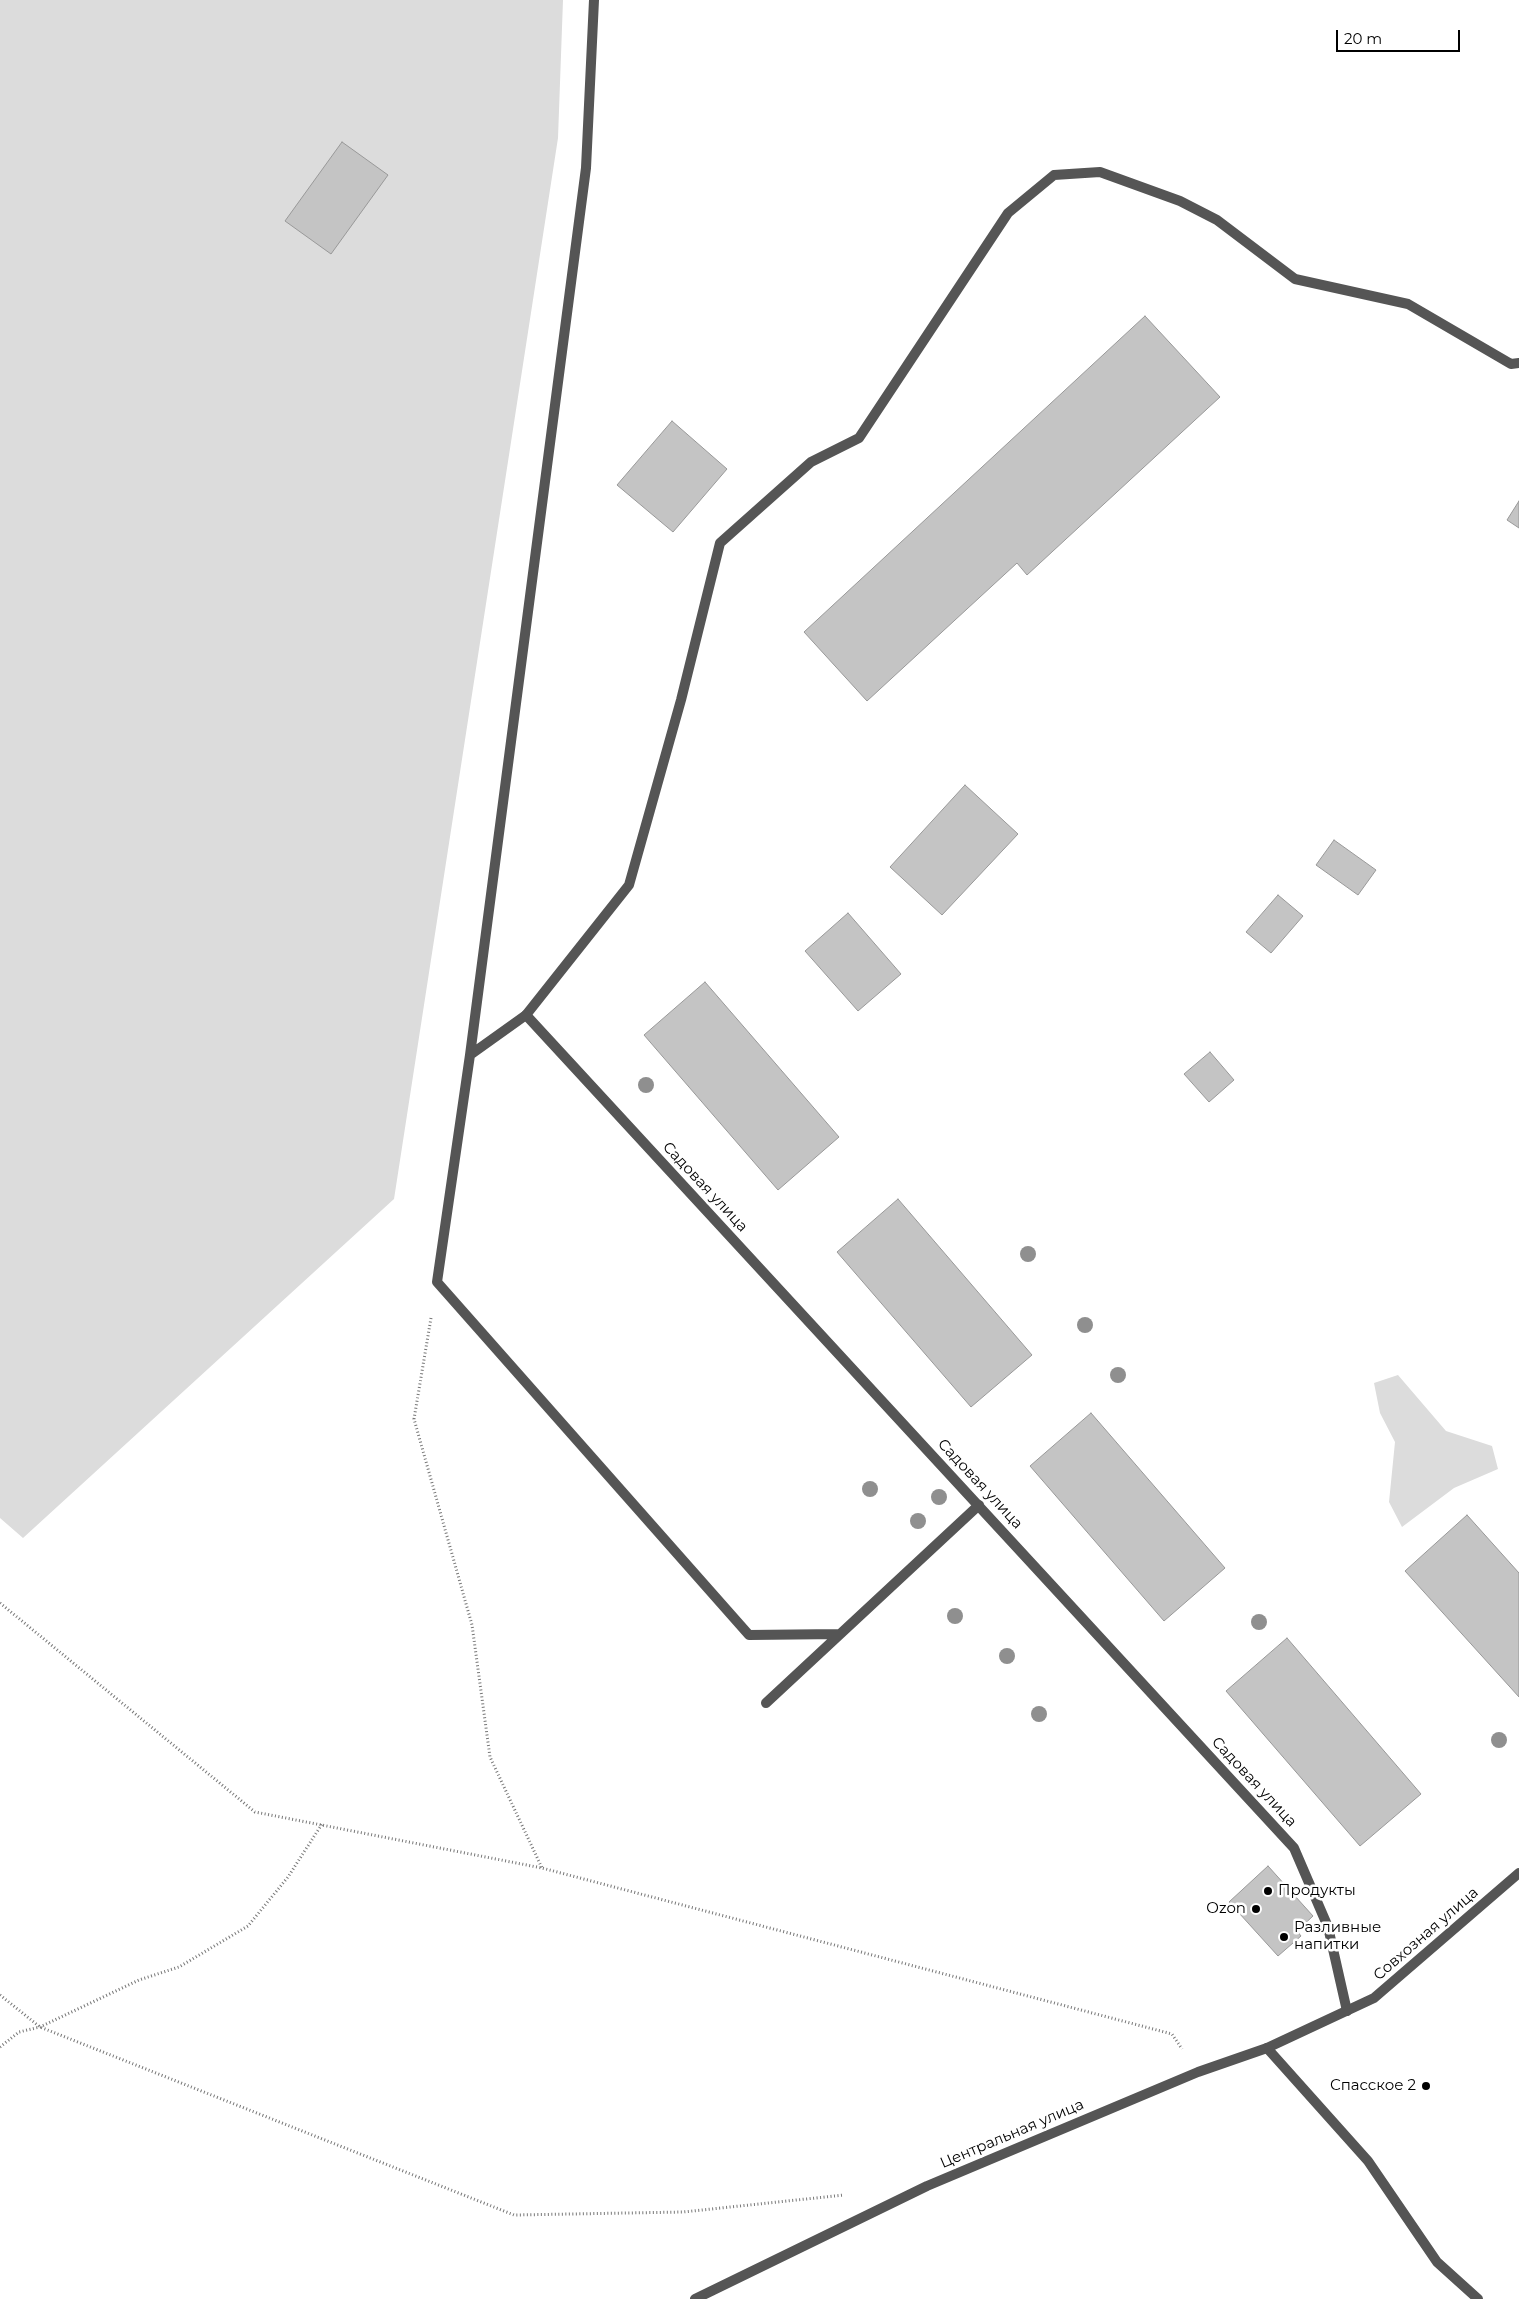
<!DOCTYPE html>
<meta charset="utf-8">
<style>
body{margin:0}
#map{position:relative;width:1519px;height:2299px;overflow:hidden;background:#fff;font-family:Montserrat,sans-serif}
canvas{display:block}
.scale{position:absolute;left:1336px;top:30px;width:124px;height:22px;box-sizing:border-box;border:2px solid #000;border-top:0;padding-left:6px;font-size:15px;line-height:18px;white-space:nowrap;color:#000;-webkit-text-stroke:4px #fff;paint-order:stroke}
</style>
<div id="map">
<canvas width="1519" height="2299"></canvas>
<div class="scale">20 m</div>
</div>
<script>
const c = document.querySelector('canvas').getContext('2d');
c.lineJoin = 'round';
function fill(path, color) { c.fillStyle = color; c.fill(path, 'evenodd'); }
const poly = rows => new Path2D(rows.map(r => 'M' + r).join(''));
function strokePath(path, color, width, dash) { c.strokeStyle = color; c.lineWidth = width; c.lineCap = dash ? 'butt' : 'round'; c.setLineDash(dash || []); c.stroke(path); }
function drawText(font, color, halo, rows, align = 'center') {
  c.font = font + ' Montserrat,sans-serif'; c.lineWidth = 5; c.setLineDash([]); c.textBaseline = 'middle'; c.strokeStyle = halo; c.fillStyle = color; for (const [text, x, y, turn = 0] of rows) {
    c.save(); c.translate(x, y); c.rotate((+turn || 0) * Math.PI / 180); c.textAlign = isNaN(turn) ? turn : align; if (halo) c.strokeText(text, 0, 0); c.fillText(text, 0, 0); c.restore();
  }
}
fill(poly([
 [0,0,563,0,558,138,394,1199,23,1538,0,1518],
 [1398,1375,1446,1431,1492,1446,1498,1469,1454,1488,1402,1527,1389,1502,1395,1442,1380,1413,1374,1383]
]), '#dcdcdc');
const building = poly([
 [342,142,388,175,331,254,285,221,342,142],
 [1145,316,1220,397,1027,575,1017,563,867,701,804,632,1145,316],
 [672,421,727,469,673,532,617,485,672,421],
 [1519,501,1519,528,1507,520,1519,501],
 [965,785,1018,834,942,915,890,867,965,785],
 [1334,840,1376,870,1358,895,1316,865,1334,840],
 [1278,895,1303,916,1271,953,1246,932,1278,895],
 [848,913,901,974,858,1011,805,951,848,913],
 [705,982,839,1137,778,1190,644,1035,705,982],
 [1210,1052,1234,1080,1209,1102,1184,1074,1210,1052],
 [898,1199,1032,1355,971,1407,837,1252,898,1199],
 [1091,1413,1225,1568,1164,1621,1030,1466,1091,1413],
 [1467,1515,1519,1573,1519,1697,1405,1571,1467,1515],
 [1287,1638,1421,1794,1360,1846,1226,1691,1287,1638],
 [1268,1866,1313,1916,1297,1931,1301,1936,1278,1956,1229,1902,1268,1866]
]);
fill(building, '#c4c4c4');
strokePath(building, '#999', 1);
strokePath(poly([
 [431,1318,414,1419,472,1625,490,1757,542,1868],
 [0,1603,255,1812,542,1868,1172,2034,1182,2049],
 [0,1995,40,2027,514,2215,683,2212,844,2195],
 [0,2047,19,2032,40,2027,139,1980,179,1967,248,1926,288,1877,322,1824]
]), '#777', 3, [1, 2.5]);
strokePath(poly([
 [470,1055,586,168,594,0],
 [840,1634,749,1635,437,1282,470,1055,526,1015,629,885,681,700,720,543,811,462,859,438,1008,213,1054,175,1100,172,1180,201,1217,220,1295,279,1408,304,1511,364,1519,363],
 [766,1703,979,1505]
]), '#555', 10);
strokePath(poly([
 [526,1015,1294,1848,1328,1927,1347,2011],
 [1267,2048,1368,2161,1437,2262,1478,2299]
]), '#555', 10);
strokePath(poly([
 [695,2299,927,2186,1198,2072,1267,2048,1374,1998,1519,1873]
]), '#555', 10);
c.fillStyle = '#8f8f8f';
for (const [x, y] of [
 [646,1085],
 [1028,1254],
 [1085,1325],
 [1118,1375],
 [870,1489],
 [939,1497],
 [918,1521],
 [955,1616],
 [1259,1622],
 [1007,1656],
 [1039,1714],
 [1499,1740]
]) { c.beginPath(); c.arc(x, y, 8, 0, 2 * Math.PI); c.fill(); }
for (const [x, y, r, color] of [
 [1268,1891,5,"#000"],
 [1256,1909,5,"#000"],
 [1284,1937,5,"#000"],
 [1426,2086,5,"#000"]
]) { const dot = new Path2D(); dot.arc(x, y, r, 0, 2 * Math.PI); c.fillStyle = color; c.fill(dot); strokePath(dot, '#fff', 2); }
drawText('15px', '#000', '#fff', [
 ["Садовая улица",705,1187,47],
 ["Садовая улица",980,1484,47],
 ["Садовая улица",1254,1782,47],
 ["Совхозная улица",1426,1934,-41],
 ["Центральная улица",1012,2134,-23]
]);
drawText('15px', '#000', '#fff', [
 ["Продукты",1278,1891],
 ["Ozon",1246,1909,"right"],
 ["Разливные",1294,1928],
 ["напитки",1294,1945],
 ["Спасское 2",1416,2086,"right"]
], 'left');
</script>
